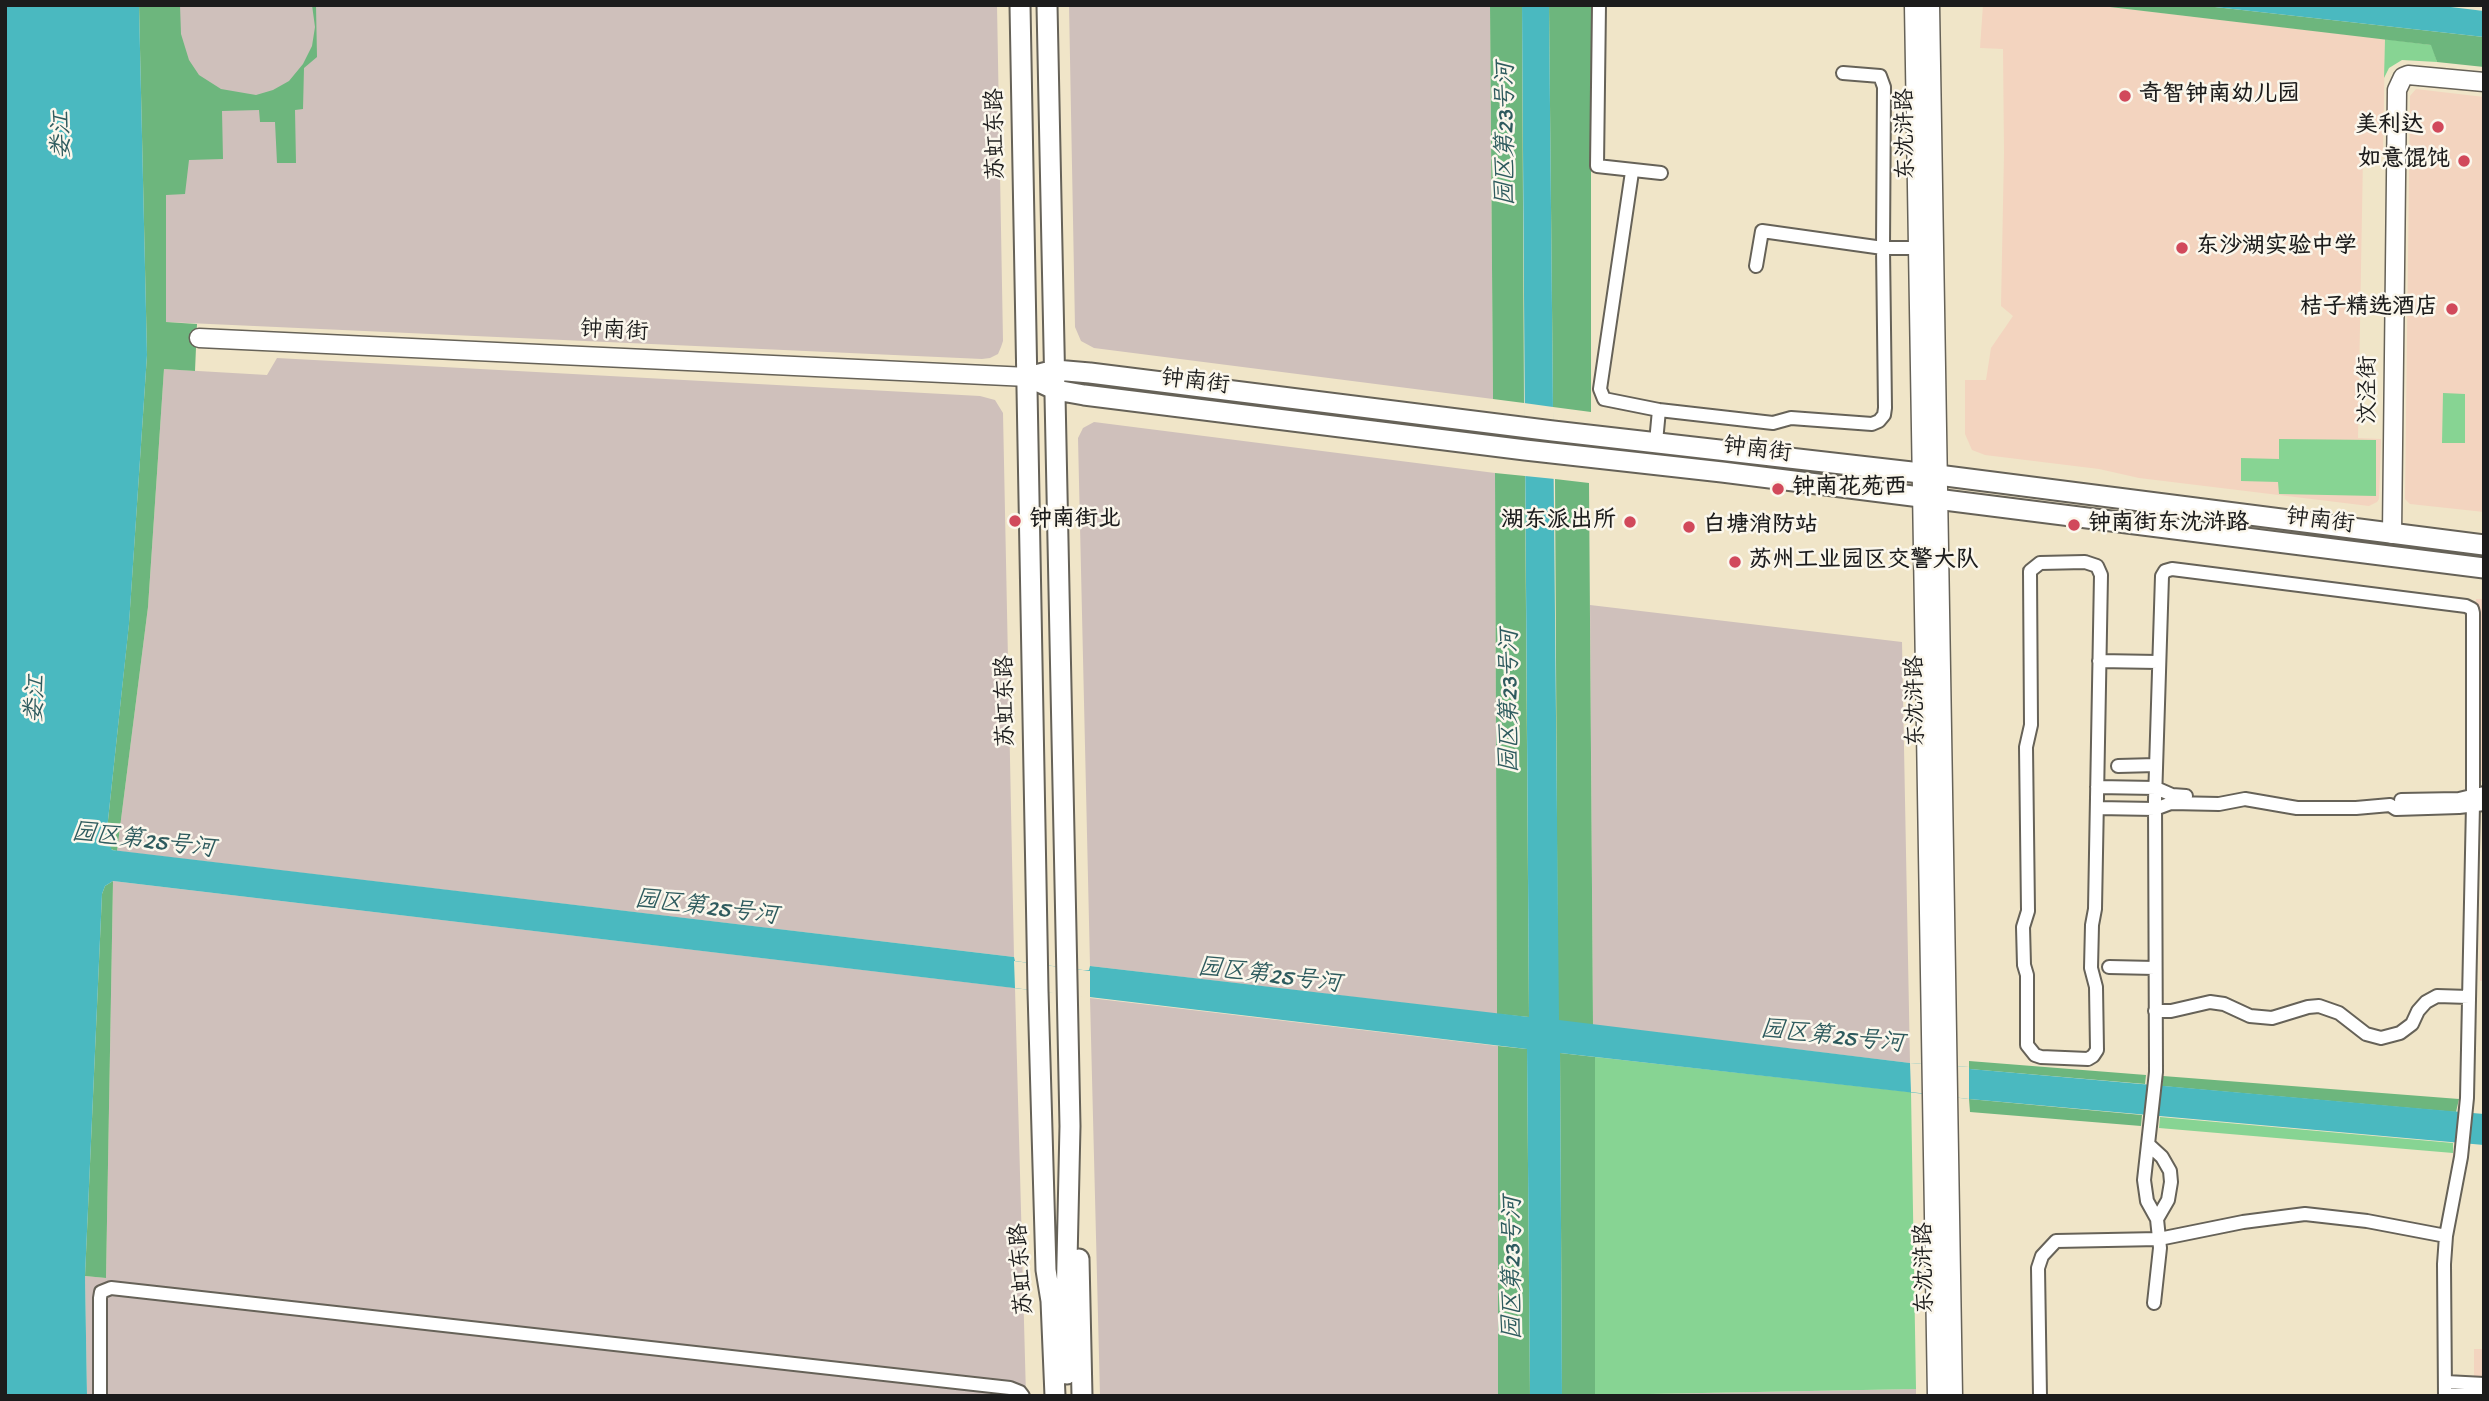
<!DOCTYPE html>
<meta charset="utf-8">
<style>
body{margin:0}
#map{position:relative;width:2489px;height:1401px;overflow:hidden;background:#f0e5c8;font-family:"Gochi Hand",sans-serif}
canvas{display:block}
.frame{position:absolute;inset:0;border:7px solid #1c1c1c;pointer-events:none}
</style>
<div id="map">
<canvas width="2489" height="1401"></canvas>
<div class="frame"></div>
</div>
<script>
const c = document.querySelector('canvas').getContext('2d');
c.lineJoin = 'round';
function fill(path, color) { c.fillStyle = color; c.fill(path, 'evenodd'); }
const poly = rows => new Path2D(rows.map(r => 'M' + r).join(''));
function strokePath(path, color, width, dash) { c.strokeStyle = color; c.lineWidth = width; c.lineCap = dash ? 'butt' : 'round'; c.setLineDash(dash || []); c.stroke(path); }
function drawText(font, color, halo, rows, align = 'center') {
  c.font = font + ' "Gochi Hand","LXGW WenKai TC",sans-serif'; c.lineWidth = 5; c.setLineDash([]); c.textBaseline = 'middle'; c.strokeStyle = halo; c.fillStyle = color; for (const [text, x, y, turn = 0] of rows) {
    c.save(); c.translate(x, y); c.rotate((+turn || 0) * Math.PI / 180); c.textAlign = isNaN(turn) ? turn : align; if (halo) c.strokeText(text, 0, 0); c.fillText(text, 0, 0); c.restore();
  }
}
fill(poly([
 [1983,5,2093,5,2385,39,2383,156,2363,156,2358,438,2381,439,2379,499,2377,502,2369,506,2139,478,2099,469,1985,455,1972,450,1965,434,1965,380,1986,380,1991,348,2013,316,2001,306,2004,153,2003,49,1980,48],
 [2416,89,2484,97,2484,512,2410,504,2405,499,2410,96],
 [2476,599,2484,599,2484,781,2477,781],
 [2484,808,2484,981,2480,981],
 [2474,1349,2484,1349,2484,1396,2474,1396]
]), '#f3d4bf');
fill(poly([
 [164,5,997,5,1003,341,1001,347,998,354,990,358,982,359,166,322],
 [1069,5,1490,5,1493,399,1094,348,1081,341,1075,327],
 [277,358,980,396,995,400,1003,413,1014,957,117,851,148,607,164,369,267,375],
 [1094,422,1495,473,1497,1014,1090,966,1078,438,1083,428],
 [1590,605,1902,642,1910,1063,1593,1025],
 [113,881,1015,988,1026,1396,87,1396,85,1276,106,1278],
 [1090,998,1498,1046,1498,1396,1100,1396],
 [1916,1389,1916,1396,1595,1395]
]), '#cfc0bb');
fill(poly([
 [2385,39,2432,45,2437,62,2402,60,2389,68,2384,78],
 [2443,393,2465,394,2465,443,2442,443],
 [2279,439,2376,440,2376,496,2279,494,2278,482,2241,481,2241,458,2279,459],
 [1595,1057,1911,1092,1916,1389,1595,1395],
 [2160,1117,2453,1143,2453,1153,2159,1128]
]), '#87d493');
fill(poly([
 [139,5,180,5,181,34,189,60,199,75,221,89,256,95,273,90,289,81,303,64,312,46,315,27,312,5,316,5,317,57,304,68,303,109,295,110,296,163,277,163,275,122,260,122,259,110,222,111,223,159,189,160,185,194,166,195,166,322,197,324,195,371,164,369,148,607,117,851,110,849,106,839,129,623,147,355],
 [1490,5,1522,5,1524,403,1493,399],
 [1549,5,1591,5,1591,412,1553,407],
 [2093,5,2197,5,2484,37,2484,67,2437,62,2431,45],
 [1495,473,1525,476,1529,1017,1497,1014],
 [1555,479,1589,483,1593,1025,1558,1021],
 [113,881,106,1278,85,1276,102,894,105,886],
 [1498,1046,1527,1049,1530,1396,1498,1396],
 [1560,1053,1595,1057,1595,1396,1562,1396],
 [1969,1061,2146,1075,2145,1084,1969,1069],
 [2163,1076,2459,1099,2456,1112,2162,1086],
 [1969,1099,2142,1115,2141,1126,1970,1112]
]), '#6db67d');
fill(poly([
 [5,5,139,5,147,355,129,624,106,839,112,850,1014,957,1015,961,1083,970,1089,970,1090,966,1529,1017,1522,5,1549,5,1559,1020,1910,1063,1969,1067,1970,1069,2484,1114,2484,1145,1969,1099,1560,1053,1562,1396,1530,1396,1527,1049,113,881,105,886,102,894,85,1276,87,1396,5,1396],
 [2197,5,2434,5,2484,11,2484,37]
]), '#4ab9c0');
fill(poly([
 [1524,403,1553,407,1555,479,1525,476],
 [1014,961,1090,971,1090,998,1015,988],
 [1910,1063,1969,1067,1969,1099,1911,1092]
]), '#f0e5c8');
const street = poly([
 [1599,5,1597,166,1661,173],
 [1632,172,1600,389,1604,399,1659,410,1773,423,1791,418,1872,424,1879,421,1884,415,1885,408,1883,248,1884,87,1880,76,1843,73],
 [1756,266,1762,231,1883,248,1917,248],
 [1656,442,1659,410],
 [2085,562,2097,566,2101,575,2095,909,2092,925,2091,968,2096,987,2097,1050,2093,1056,2088,1059,2041,1057,2035,1055,2027,1045,2027,975,2024,965,2023,927,2028,911,2026,747,2031,725,2030,571,2040,563,2085,562],
 [2099,661,2158,662],
 [2118,766,2156,765],
 [2097,787,2156,788,2172,795,2186,796],
 [2401,800,2459,799,2484,793],
 [2097,808,2155,809,2171,803,2219,804,2245,799,2297,808,2356,808,2390,805,2396,809,2459,807,2484,804],
 [2109,967,2155,968],
 [2155,1011,2171,1011,2210,1002,2224,1004,2250,1016,2272,1018,2308,1007,2319,1006,2339,1013,2366,1034,2381,1038,2400,1033,2412,1024,2418,1011,2426,1002,2437,996,2469,997],
 [2150,1146,2162,1157,2170,1171,2171,1182,2168,1200,2157,1219],
 [2154,1303,2160,1248,2157,1219,2147,1201,2144,1180,2156,1072,2155,800,2162,576,2165,571,2172,569,2466,606,2472,609,2473,613,2473,804,2467,1098,2461,1157,2446,1236,2444,1264,2445,1396],
 [2446,1382,2484,1384],
 [2445,1395,2484,1395],
 [100,1396,100,1298,101,1292,111,1288,1010,1388,1020,1392,1023,1396],
 [2040,1396,2038,1268,2042,1256,2056,1241,2159,1239,2243,1222,2305,1214,2367,1221,2446,1236]
]);
const secondary = poly([
 [1914,5,1937,1396],
 [1930,5,1953,1396],
 [199,338,1028,377],
 [2392,534,2397,90,2403,77,2408,75,2484,82]
]);
const primary = poly([
 [1020,5,1038,991,1046,1270,1051,1301,1055,1396],
 [1047,5,1070,1126,1066,1306,1067,1374],
 [1028,377,1056,390,1084,395,1525,450,1722,472,2484,568],
 [1028,377,1055,370,1090,373,1553,431,1938,475,2484,545],
 [1079,1259,1082,1396]
]);
strokePath(street, '#666258', 16);
strokePath(secondary, '#666258', 21);
strokePath(primary, '#666258', 23);
strokePath(street, '#fff', 12);
strokePath(secondary, '#fff', 18);
strokePath(primary, '#fff', 19);
for (const [x, y, r, color] of [
 [2125,96,7,"#d1495b"],
 [2438,127,7,"#d1495b"],
 [2464,161,7,"#d1495b"],
 [2182,248,7,"#d1495b"],
 [2452,309,7,"#d1495b"],
 [1778,489,7,"#d1495b"],
 [1015,521,7,"#d1495b"],
 [1630,522,7,"#d1495b"],
 [2074,525,7,"#d1495b"],
 [1689,527,7,"#d1495b"],
 [1735,562,7,"#d1495b"]
]) { const dot = new Path2D(); dot.arc(x, y, r, 0, 2 * Math.PI); c.fillStyle = color; c.fill(dot); strokePath(dot, '#fbf7ec', 2.5); }
drawText('bold 23px', '#1c1c1c', '#fbf7ec', [
 ["奇智钟南幼儿园",2139,96],
 ["美利达",2424,127,"right"],
 ["如意馄饨",2450,161,"right"],
 ["东沙湖实验中学",2196,248],
 ["桔子精选酒店",2438,309,"right"],
 ["钟南花苑西",1792,489],
 ["钟南街北",1029,521],
 ["湖东派出所",1616,522,"right"],
 ["钟南街东沈浒路",2088,525],
 ["白塘消防站",1703,527],
 ["苏州工业园区交警大队",1749,562]
], 'left');
drawText('23px', '#1c1c1c', '#fbf7ec', [
 ["苏虹东路",998,134,-91],
 ["东沈浒路",1908,134,-91],
 ["钟南街",614,333,3],
 ["钟南街",1195,384,7],
 ["汶泾街",2370,390,-90],
 ["钟南街",1757,452,7],
 ["钟南街",2320,523,7],
 ["苏虹东路",1008,701,-91],
 ["东沈浒路",1918,701,-91],
 ["东沈浒路",1927,1268,-91],
 ["苏虹东路",1024,1269,-94]
]);
drawText('italic 24px', '#2e5b5e', '#fbf7ec', [
 ["园区第23号河",1508,134,-90],
 ["娄江",64,135,-90],
 ["娄江",38,699,-86],
 ["园区第23号河",1512,701,-90],
 ["园区第25号河",143,843,7],
 ["园区第25号河",706,910,7],
 ["园区第25号河",1269,978,7],
 ["园区第25号河",1832,1039,6],
 ["园区第23号河",1515,1268,-90]
]);
</script>
